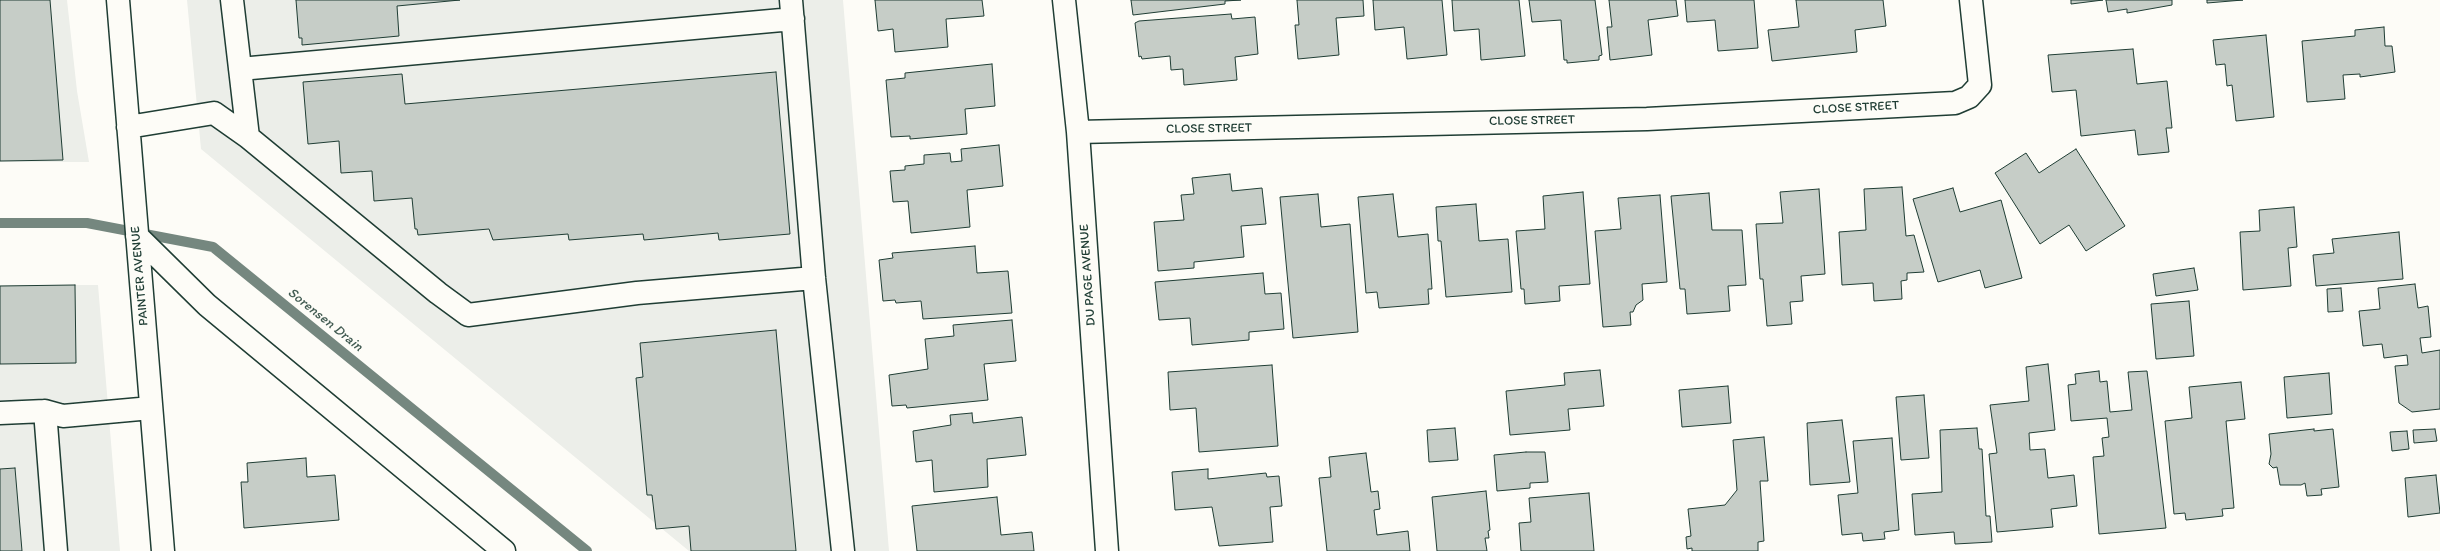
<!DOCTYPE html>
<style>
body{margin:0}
canvas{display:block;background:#fdfcf7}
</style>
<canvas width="2440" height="551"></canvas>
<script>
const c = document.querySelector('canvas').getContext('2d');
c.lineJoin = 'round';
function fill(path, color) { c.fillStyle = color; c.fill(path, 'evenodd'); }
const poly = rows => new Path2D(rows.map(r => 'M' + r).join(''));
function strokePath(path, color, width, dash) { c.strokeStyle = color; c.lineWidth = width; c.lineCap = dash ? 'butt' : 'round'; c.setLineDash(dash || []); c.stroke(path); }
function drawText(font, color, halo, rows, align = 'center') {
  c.font = font + ' Itim,sans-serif'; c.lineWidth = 3; c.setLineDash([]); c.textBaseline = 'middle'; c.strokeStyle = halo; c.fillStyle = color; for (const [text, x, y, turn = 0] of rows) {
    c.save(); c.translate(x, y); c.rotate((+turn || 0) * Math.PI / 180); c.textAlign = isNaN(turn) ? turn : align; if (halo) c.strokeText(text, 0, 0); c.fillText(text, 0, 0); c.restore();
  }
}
fill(poly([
 [0,0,67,0,77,91,89,162,0,162],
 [187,0,843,0,889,551,689,551,201,149],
 [0,285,98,285,120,551,0,551]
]), '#eceee9');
strokePath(poly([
 [0,223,87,223,213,247,587,551]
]), '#75877f', 10);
const building = poly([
 [0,0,50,0,63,160,0,161,0,0],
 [296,0,460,0,397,6,399,36,302,45,302,38,299,38,296,0],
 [875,0,982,0,984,16,946,19,948,47,895,52,893,29,878,31,875,0],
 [1131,0,1241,0,1225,1,1225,4,1133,15,1131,0],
 [1297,0,1363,0,1364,16,1336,18,1339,55,1298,59,1295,25,1299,25,1297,0],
 [1373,0,1442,0,1447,55,1407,59,1404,27,1375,30,1373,0],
 [1452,0,1519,0,1525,56,1481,60,1479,29,1454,31,1452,0],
 [1529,0,1595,0,1602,55,1599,56,1599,60,1567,63,1567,60,1564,60,1561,20,1532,22,1529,0],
 [1609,0,1676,0,1678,16,1648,20,1652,55,1610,60,1607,27,1612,27,1609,0],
 [1685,0,1754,0,1758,48,1718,51,1715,20,1687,22,1685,0],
 [1796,0,1883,0,1886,26,1855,30,1857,52,1772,61,1768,30,1799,27,1796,0],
 [2071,0,2103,0,2071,4,2071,0],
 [2106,0,2172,0,2172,5,2127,13,2127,9,2108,12,2106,0],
 [2207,0,2243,0,2207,3,2207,0],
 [1231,14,1232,19,1255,17,1258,54,1235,57,1237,80,1184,85,1183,69,1171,70,1170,56,1142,59,1141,56,1139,57,1135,23,1139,21,1231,14],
 [2384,27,2385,46,2392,46,2395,72,2360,77,2360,74,2343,75,2345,99,2307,102,2302,41,2355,36,2355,30,2384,27],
 [2266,35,2274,117,2236,121,2232,85,2227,86,2225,64,2216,65,2213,40,2266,35],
 [2133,49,2137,84,2167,81,2172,128,2166,128,2169,152,2138,155,2135,130,2081,136,2076,90,2052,92,2048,55,2133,49],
 [992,64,995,106,965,109,967,134,910,139,910,136,891,137,886,80,905,78,905,73,992,64],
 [776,72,790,234,719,240,718,233,644,240,643,234,569,240,568,234,493,240,489,229,418,235,417,229,415,229,412,198,374,201,372,171,341,173,339,141,308,144,303,82,402,74,405,104,776,72],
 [999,145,1003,186,967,190,970,227,911,233,908,201,893,202,890,171,905,170,905,166,924,164,924,155,950,153,951,162,962,161,961,149,999,145],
 [2076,149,2125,226,2086,251,2069,225,2040,244,1995,173,2026,153,2039,173,2076,149],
 [1230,174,1232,191,1262,188,1266,224,1241,226,1244,257,1194,262,1194,268,1158,271,1154,222,1184,220,1181,195,1194,194,1192,178,1230,174],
 [1902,187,1906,236,1914,235,1924,272,1907,273,1907,280,1901,281,1902,299,1874,301,1873,283,1842,285,1839,232,1866,230,1864,189,1902,187],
 [1953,188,1960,212,2001,200,2022,278,1985,288,1980,270,1938,282,1913,199,1953,188],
 [1819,189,1825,274,1801,276,1803,301,1790,302,1792,324,1767,326,1763,279,1760,279,1756,224,1783,223,1780,192,1819,189],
 [1583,192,1590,284,1559,286,1560,301,1525,304,1524,289,1521,289,1516,231,1545,229,1543,196,1583,192],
 [1709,193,1712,230,1742,230,1746,285,1728,286,1730,311,1687,314,1685,289,1680,289,1671,196,1709,193],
 [1318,194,1321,227,1350,224,1358,332,1293,338,1280,197,1318,194],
 [1393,194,1398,237,1428,234,1432,289,1428,289,1429,304,1379,308,1377,292,1366,293,1358,197,1393,194],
 [1660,195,1667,282,1642,284,1643,300,1636,305,1633,312,1630,312,1631,325,1603,327,1595,231,1621,229,1618,198,1660,195],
 [1476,204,1479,241,1508,239,1512,292,1446,297,1441,241,1438,241,1436,207,1476,204],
 [2294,207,2297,247,2288,248,2291,286,2243,290,2240,232,2260,231,2259,210,2294,207],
 [2399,232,2403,279,2316,286,2313,255,2334,253,2332,239,2399,232],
 [975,246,977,273,1008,271,1012,313,923,319,921,301,896,303,895,300,883,301,879,260,893,258,892,253,975,246],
 [2194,268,2198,290,2156,296,2153,274,2194,268],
 [1263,273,1265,294,1281,293,1284,329,1249,332,1249,340,1192,345,1190,318,1159,320,1155,282,1263,273],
 [2415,284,2418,308,2428,306,2431,337,2420,338,2422,353,2440,350,2440,409,2412,412,2399,403,2395,366,2408,365,2407,355,2384,358,2382,344,2363,346,2359,311,2380,309,2378,288,2415,284],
 [75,285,76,363,0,364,0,286,75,285],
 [2341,288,2343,311,2328,312,2327,289,2341,288],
 [2189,301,2194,356,2156,359,2151,304,2189,301],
 [1012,320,1016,361,984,364,988,400,907,408,906,405,892,406,889,375,928,369,925,339,954,336,953,325,1012,320],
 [776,330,796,551,691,551,689,526,656,529,652,495,647,495,636,378,643,377,640,343,776,330],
 [2048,364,2055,430,2029,433,2030,450,2045,449,2048,478,2074,475,2077,506,2051,509,2053,527,1997,532,1989,454,1997,453,1990,405,2029,401,2026,367,2048,364],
 [1272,365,1278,446,1199,452,1196,408,1170,410,1168,372,1272,365],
 [1600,370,1604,406,1568,409,1570,430,1510,435,1506,391,1565,385,1564,373,1600,370],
 [2099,371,2100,382,2107,381,2110,412,2132,410,2128,372,2147,371,2166,528,2099,534,2093,457,2104,456,2102,438,2109,437,2107,418,2071,421,2068,385,2076,384,2075,374,2099,371],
 [2329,373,2332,414,2287,418,2284,377,2329,373],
 [2241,382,2245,419,2226,421,2234,508,2222,509,2223,516,2186,520,2185,513,2174,514,2165,421,2192,418,2189,387,2241,382],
 [1728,386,1731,423,1682,427,1679,390,1728,386],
 [1924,395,1929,458,1901,460,1896,397,1924,395],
 [972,413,973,423,1022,417,1026,455,987,459,988,487,934,492,932,460,916,462,913,431,951,425,950,415,972,413],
 [1842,420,1850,482,1810,485,1807,423,1842,420],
 [1455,428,1458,460,1429,462,1427,430,1455,428],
 [1977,428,1979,449,1982,449,1986,516,1990,516,1992,542,1955,544,1954,532,1915,535,1912,494,1942,492,1940,430,1977,428],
 [2314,429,2314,431,2333,429,2339,487,2321,489,2322,495,2307,496,2305,483,2301,485,2280,485,2277,467,2273,468,2269,464,2271,454,2269,434,2314,429],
 [2435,429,2437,441,2414,443,2413,430,2435,429],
 [2407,431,2409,449,2392,451,2390,432,2407,431],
 [1764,437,1768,481,1760,481,1764,541,1758,542,1758,551,1692,551,1692,548,1687,549,1686,537,1691,536,1688,509,1725,505,1737,490,1733,440,1764,437],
 [1892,438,1899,530,1884,532,1885,539,1863,541,1862,533,1842,535,1838,495,1858,493,1853,441,1892,438],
 [1526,452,1545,452,1548,482,1530,483,1530,488,1497,491,1494,455,1526,452],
 [1366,453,1371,492,1378,491,1380,509,1374,510,1377,535,1408,531,1410,551,1327,551,1319,478,1331,477,1329,457,1366,453],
 [306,458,307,477,335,475,339,520,244,528,241,482,248,482,247,463,306,458],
 [15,468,22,551,0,551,0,469,15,468],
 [1208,469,1208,479,1266,473,1267,477,1279,476,1282,506,1270,507,1273,542,1219,546,1212,507,1175,510,1172,472,1208,469],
 [2436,475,2440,513,2408,517,2405,478,2436,475],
 [1486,491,1490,530,1488,531,1489,538,1485,538,1487,551,1437,551,1432,497,1486,491],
 [1589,493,1594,551,1521,551,1519,523,1531,522,1529,498,1589,493],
 [997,497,1001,535,1032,532,1034,551,917,551,912,506,997,497]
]);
fill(building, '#c6cdc7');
strokePath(building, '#1f3d34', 1);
const minor = poly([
 [118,0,163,551],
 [232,0,248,137],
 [791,0,814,278,843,551],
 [1064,0,1078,132,1107,551],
 [240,69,793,19],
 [128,127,214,113,248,137,438,293,468,315,637,293,814,278],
 [1078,132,1647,119,1955,103,1969,97,1980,85,1971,0],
 [137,236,207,305,504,551],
 [0,413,45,411],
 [56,551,45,411,63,416,151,408]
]);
strokePath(minor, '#1f3d34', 25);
strokePath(minor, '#fdfcf7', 22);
drawText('13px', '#1f3d34', '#fdfcf7', [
 ["CLOSE STREET",1856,108,-3],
 ["CLOSE STREET",1532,121,-1],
 ["CLOSE STREET",1209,129,-1],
 ["DU PAGE AVENUE",1088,275,-94],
 ["PAINTER AVENUE",140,276,-95]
]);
drawText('italic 14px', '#435c53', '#fdfcf7', [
 ["Sorensen Drain",325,320,39]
]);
</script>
